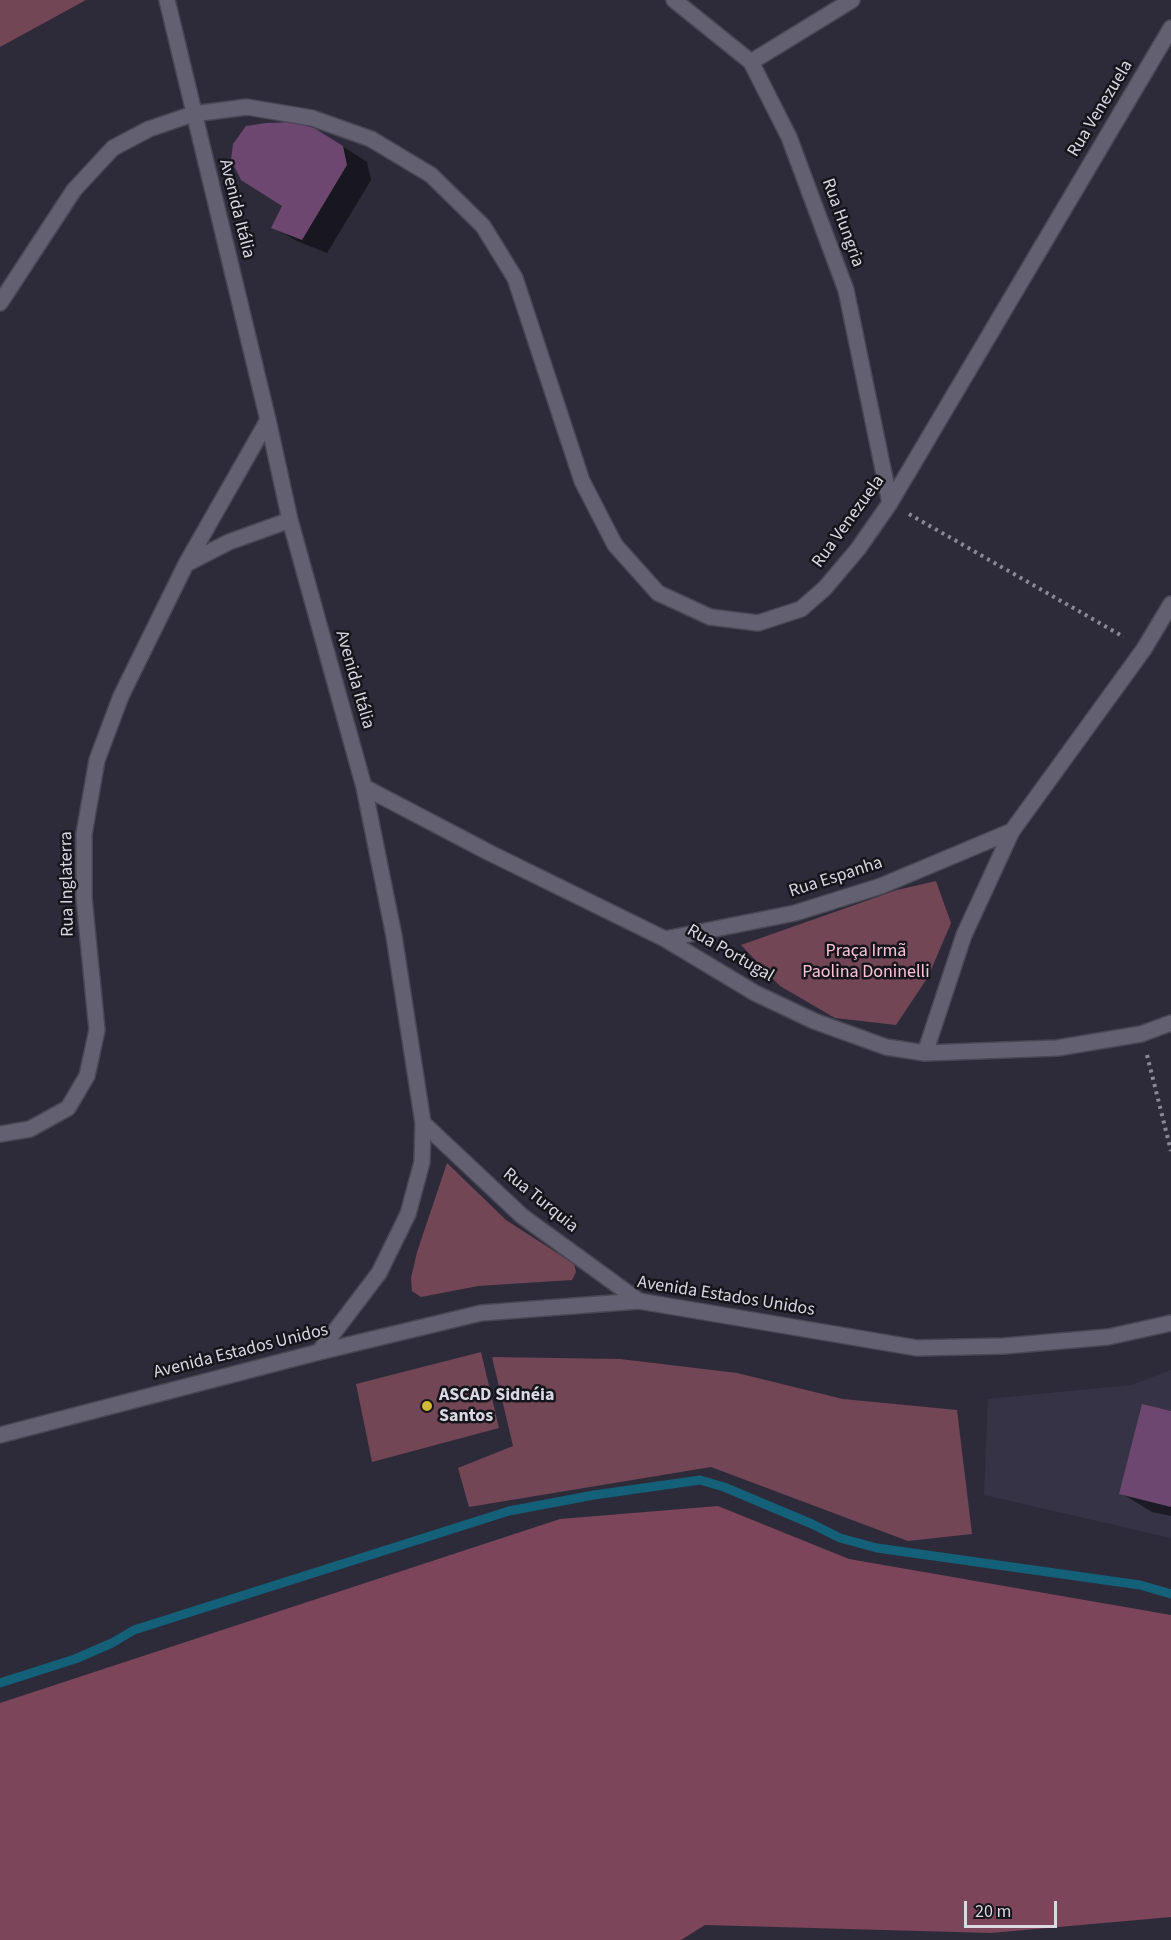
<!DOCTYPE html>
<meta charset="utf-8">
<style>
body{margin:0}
#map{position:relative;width:1171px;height:1940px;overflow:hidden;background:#2d2b3a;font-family:"Source Sans 3",sans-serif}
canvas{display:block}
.scale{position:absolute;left:964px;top:1901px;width:93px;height:27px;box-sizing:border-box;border:3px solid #dad9e2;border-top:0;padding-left:8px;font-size:18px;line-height:21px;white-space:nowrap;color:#dad9e2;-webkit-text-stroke:4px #16151b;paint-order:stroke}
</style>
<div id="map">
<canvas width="1171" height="1940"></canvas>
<div class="scale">20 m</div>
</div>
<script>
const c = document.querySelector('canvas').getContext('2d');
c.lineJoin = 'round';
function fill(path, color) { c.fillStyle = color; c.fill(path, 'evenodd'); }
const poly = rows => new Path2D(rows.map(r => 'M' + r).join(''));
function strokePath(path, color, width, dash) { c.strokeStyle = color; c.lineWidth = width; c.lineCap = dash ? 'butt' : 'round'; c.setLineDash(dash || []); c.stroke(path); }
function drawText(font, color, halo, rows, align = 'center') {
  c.font = font + ' "Source Sans 3",sans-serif'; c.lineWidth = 5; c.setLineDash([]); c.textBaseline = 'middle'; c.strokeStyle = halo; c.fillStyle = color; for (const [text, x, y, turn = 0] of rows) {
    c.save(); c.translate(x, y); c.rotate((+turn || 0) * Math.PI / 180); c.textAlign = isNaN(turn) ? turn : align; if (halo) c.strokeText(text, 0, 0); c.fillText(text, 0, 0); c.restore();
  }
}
fill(poly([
 [1171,1370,1171,1538,984,1495,988,1399,1131,1385]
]), '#363347');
fill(poly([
 [0,0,86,0,0,47],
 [936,881,951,923,928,977,896,1025,835,1018,780,986,741,945,897,890],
 [447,1163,506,1220,574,1264,576,1272,572,1280,478,1286,421,1297,412,1291,411,1278,417,1252],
 [481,1352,499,1428,372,1462,356,1384],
 [492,1357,620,1359,737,1373,843,1399,957,1410,972,1534,908,1541,711,1467,469,1507,458,1468,513,1446]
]), '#724655');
fill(poly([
 [718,1506,849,1559,1171,1615,1171,1917,991,1933,705,1925,681,1940,0,1940,0,1703,560,1519]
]), '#7c4559');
fill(poly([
 [339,144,367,162,371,180,327,253,297,241,273,227,284,206],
 [1171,1413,1171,1516,1152,1512,1121,1493]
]), '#0007');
strokePath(poly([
 [0,1683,75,1659,112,1643,134,1630,509,1511,594,1495,700,1480,724,1487,812,1524,840,1538,877,1548,1140,1585,1171,1594]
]), '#146079', 9);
fill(poly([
 [293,122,314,128,343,146,347,165,302,240,271,228,282,206,241,180,231,160,233,144,246,126,266,123],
 [1142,1404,1171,1411,1171,1507,1119,1494]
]), '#6d4770');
const minor = poly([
 [167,0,268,420,290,520,364,787,394,936,423,1123,422,1162,408,1214,379,1273,319,1352],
 [674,0,751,62,789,137,846,290,890,503],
 [751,62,852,0],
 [0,303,74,190,113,148,149,129,193,114,247,107,312,118,371,139,431,175,483,226,515,278,582,481,615,545,658,593,710,617,758,623,801,609,825,588,858,549,890,503,1171,28],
 [186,564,268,420],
 [364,787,490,853,665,939,755,993,814,1021,886,1047,925,1053,1057,1048,1141,1034,1171,1023],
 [665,939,795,913,881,886,1012,831],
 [925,1053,964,935,1012,831,1144,649,1171,604],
 [423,1123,522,1216,639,1301],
 [0,1134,30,1129,68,1108,87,1076,97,1030,84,898,84,834,97,760,121,696,186,564,229,542,290,520]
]);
const tertiary = poly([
 [0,1435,319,1352,481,1313,639,1301,917,1348,1004,1346,1108,1337,1171,1323]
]);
strokePath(minor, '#494753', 18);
strokePath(tertiary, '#494753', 18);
strokePath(poly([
 [909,514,1124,637],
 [1147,1055,1171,1151]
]), '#8b8995', 4, [3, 4.5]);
strokePath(minor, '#636171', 15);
strokePath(tertiary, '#636171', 15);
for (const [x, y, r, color] of [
 [427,1406,6,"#d2b736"]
]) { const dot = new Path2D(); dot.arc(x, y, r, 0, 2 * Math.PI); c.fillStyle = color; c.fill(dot); strokePath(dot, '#16151b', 2); }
drawText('18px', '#dad9e2', '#16151b', [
 ["Rua Venezuela",1101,109,-59],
 ["Avenida Itália",236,209,76],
 ["Rua Hungria",842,223,70],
 ["Rua Venezuela",849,522,-54],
 ["Avenida Itália",354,680,74],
 ["Rua Espanha",836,878,-18],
 ["Rua Inglaterra",68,884,-91],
 ["Rua Portugal",730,954,30],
 ["Rua Turquia",540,1201,39],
 ["Avenida Estados Unidos",726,1297,9],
 ["Avenida Estados Unidos",241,1352,-14]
]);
drawText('18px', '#fac4d5', '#16151b', [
 ["Praça Irmã",866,952],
 ["Paolina Doninelli",866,973]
]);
drawText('bold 18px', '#dad9e2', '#16151b', [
 ["ASCAD Sidnéia",439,1396],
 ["Santos",439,1417]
], 'left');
</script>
